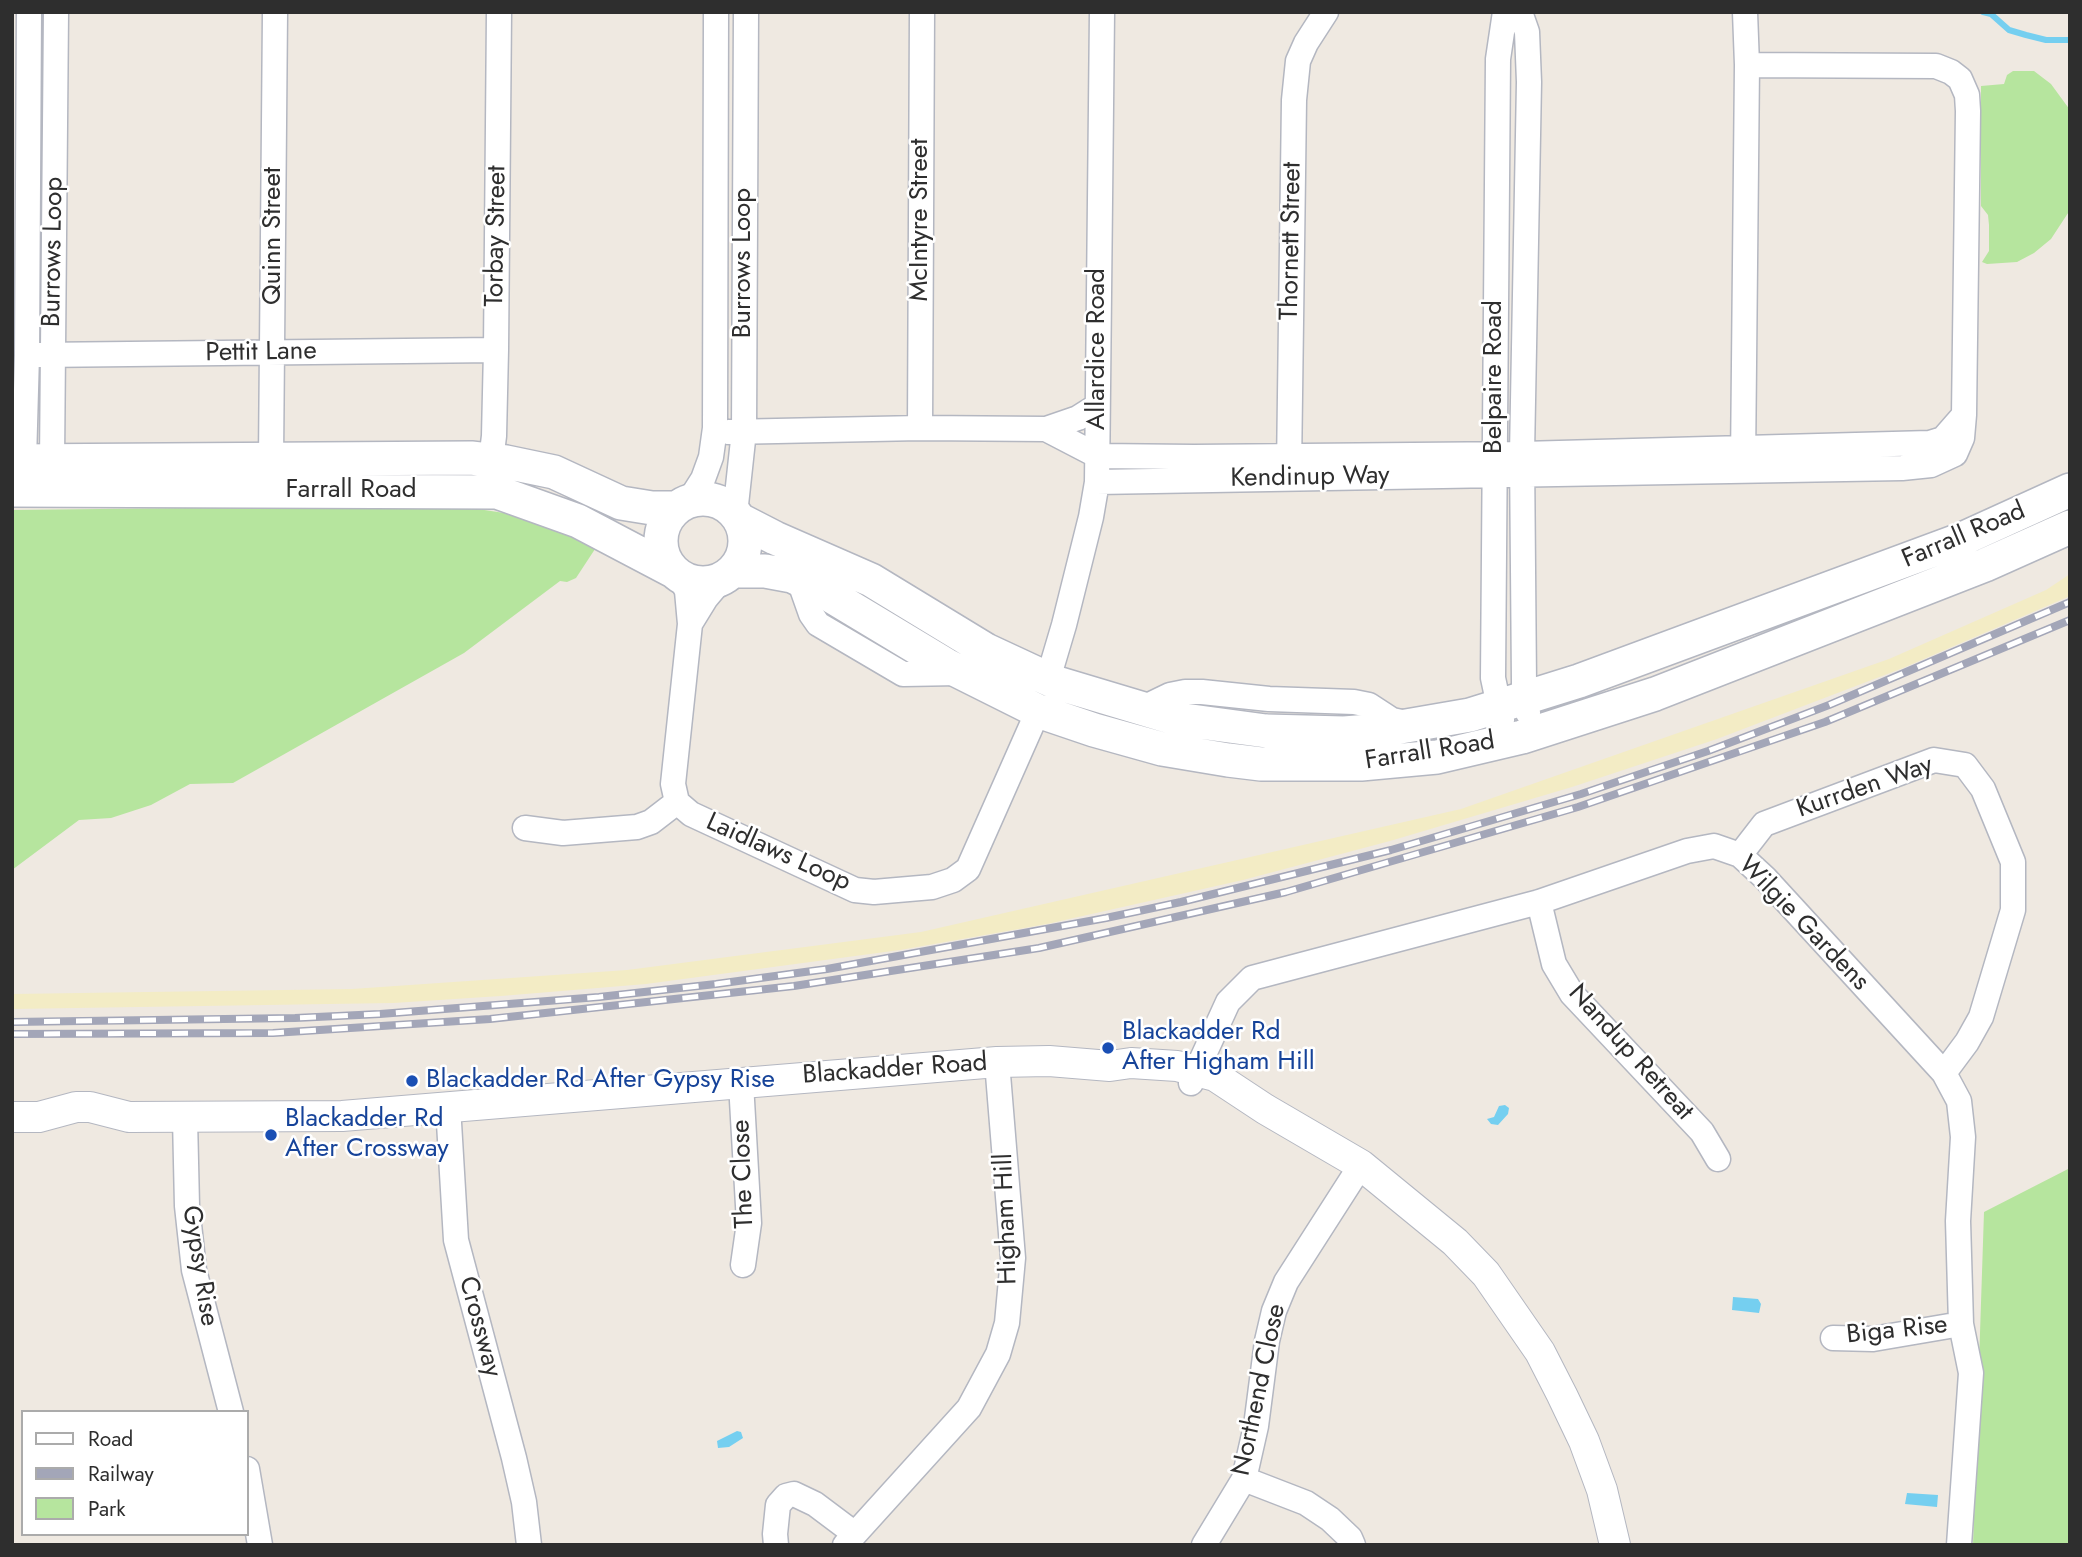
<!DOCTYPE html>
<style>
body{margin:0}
#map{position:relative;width:2082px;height:1557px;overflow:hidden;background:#efe9e1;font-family:Jost,sans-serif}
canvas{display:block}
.frame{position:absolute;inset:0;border:14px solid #2e2e2e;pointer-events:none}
.legend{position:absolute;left:21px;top:1410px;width:228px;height:126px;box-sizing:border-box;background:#fff;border:2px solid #ababab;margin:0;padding:9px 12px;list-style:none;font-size:21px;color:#2e2e2e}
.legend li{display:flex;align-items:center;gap:14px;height:35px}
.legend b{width:35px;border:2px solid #ababab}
</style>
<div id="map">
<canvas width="2082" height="1557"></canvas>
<div class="frame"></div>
<ul class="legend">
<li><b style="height:9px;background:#fff"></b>Road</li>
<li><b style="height:9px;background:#a3a6b8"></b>Railway</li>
<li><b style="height:19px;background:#b6e59e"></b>Park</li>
</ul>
</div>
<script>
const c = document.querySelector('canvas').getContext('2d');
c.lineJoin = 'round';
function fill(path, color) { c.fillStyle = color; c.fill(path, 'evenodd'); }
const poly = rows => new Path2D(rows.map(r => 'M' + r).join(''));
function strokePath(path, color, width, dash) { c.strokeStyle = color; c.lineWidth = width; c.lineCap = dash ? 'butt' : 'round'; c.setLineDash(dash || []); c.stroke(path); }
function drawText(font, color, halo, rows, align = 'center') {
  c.font = font + ' Jost,sans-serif'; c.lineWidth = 5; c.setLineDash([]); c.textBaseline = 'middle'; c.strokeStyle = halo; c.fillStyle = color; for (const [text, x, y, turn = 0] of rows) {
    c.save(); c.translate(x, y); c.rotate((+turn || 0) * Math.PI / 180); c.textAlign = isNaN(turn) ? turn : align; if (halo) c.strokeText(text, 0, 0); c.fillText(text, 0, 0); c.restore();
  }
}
fill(poly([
 [2013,71,2034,71,2051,84,2070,110,2070,210,2051,239,2034,253,2017,262,1987,264,1982,262,1989,251,1989,225,1988,215,1981,206,1981,86,2004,84,2007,75],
 [451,505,511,514,597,546,576,578,567,582,560,581,464,653,233,783,190,784,151,805,111,818,79,820,12,870,12,510],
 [2070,1168,2070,1545,1973,1545,1984,1212]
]), '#b6e59e');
fill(poly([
 [2070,574,2070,596,1903,668,1717,739,1572,787,1390,841,1243,880,1047,924,900,950,646,984,501,996,393,1003,12,1009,12,994,352,989,627,970,921,932,1461,809,1889,659,2046,590]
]), '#f3ecc5');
fill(poly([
 [1505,1105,1509,1108,1508,1114,1498,1125,1491,1124,1487,1119,1494,1117,1499,1106],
 [1733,1297,1758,1299,1761,1304,1759,1313,1732,1310],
 [737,1431,741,1432,743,1438,729,1447,718,1448,717,1441],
 [1907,1493,1938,1495,1937,1507,1905,1504]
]), '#75cff0');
strokePath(poly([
 [1983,12,1991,14,2009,30,2026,35,2046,40,2070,40]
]), '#75cff0', 6);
const minor = poly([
 [29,12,27,355,24,461,30,477],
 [1520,12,1527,32,1529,82,1522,454,1524,684,1528,713],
 [38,355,496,350],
 [920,428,922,12],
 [1046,429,1098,456,1194,457,1522,454,1930,443,1943,439,1964,415],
 [729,432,920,428,1046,429,1078,418,1097,406],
 [271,459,275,12],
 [491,460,494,436,496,350,499,12],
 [1743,463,1747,65,1745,12],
 [1289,469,1294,100,1298,61,1306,43,1326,12],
 [47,476,52,461,56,12],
 [1097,482,1902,468,1931,465,1955,454,1962,438,1964,415,1968,111,1967,95,1960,79,1951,72,1936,66,1747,65],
 [689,501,703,479,711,457,715,428,716,12],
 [735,514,744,431,746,12],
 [679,575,687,591,690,624,673,784,677,802,691,814,855,890,874,892,932,887,953,880,968,869,1038,711],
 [799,580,811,614,818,624,903,674,959,673],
 [690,624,706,598,722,579],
 [1048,679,1064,625,1091,517,1097,482,1102,12],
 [1141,709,1170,695,1185,692,1202,692,1269,699,1354,702,1369,705,1392,720,1411,724],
 [1502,720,1493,678,1498,59,1505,12],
 [525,828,563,833,637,827,651,822,677,802],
 [1740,855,1764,824,1934,760,1965,765,1983,789,2013,862,2013,910,1981,1017,1967,1042,1944,1073],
 [1539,902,1554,964,1572,994,1702,1132,1718,1159],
 [741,1083,749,1223,743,1265],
 [1191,1083,1228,1002,1252,978,1539,902,1687,851,1714,846,1740,855,1765,878,1944,1073,1959,1101,1963,1137,1958,1221,1961,1324,1971,1373,1959,1545],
 [448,1106,456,1240,514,1458,524,1502,529,1545],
 [185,1118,187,1206,194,1270,231,1412],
 [1833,1338,1873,1339,1961,1324],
 [247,1469,260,1545],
 [1244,1479,1306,1503,1330,1519,1350,1538,1353,1545],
 [776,1545,775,1534,778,1505,786,1496,794,1494,815,1504,855,1534],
 [845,1545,969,1408,998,1354,1007,1323,1013,1258,997,1062],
 [1204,1545,1244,1479,1256,1426,1267,1341,1274,1311,1286,1282,1361,1165]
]);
const tertiary = poly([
 [12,1117,39,1117,76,1107,90,1107,129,1117,342,1116,997,1062,1049,1061,1110,1066,1131,1063,1177,1066,1215,1076,1265,1109,1361,1165,1455,1242,1486,1274,1540,1352,1562,1395,1584,1441,1602,1490,1615,1545]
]);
const secondary = poly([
 [12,461,471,458,506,462,554,472,621,503,652,508,677,508],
 [12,490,497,492,578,521,673,571],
 '661 541a42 42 0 1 1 84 0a42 42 0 1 1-84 0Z',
 [740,520,775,538,871,580,986,650,1057,683,1177,719,1266,731,1344,733,1383,730,1470,715,1579,681,1960,540,2070,490],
 [733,571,765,571,792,576,823,591,946,665,1038,711,1094,730,1162,749,1228,760,1261,764,1361,764,1437,757,1522,737,1655,694,1985,565,2070,527]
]);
strokePath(minor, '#b4b7c1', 27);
strokePath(tertiary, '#b4b7c1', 32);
strokePath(secondary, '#b4b7c1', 36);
strokePath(minor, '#fff', 24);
strokePath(tertiary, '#fff', 30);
strokePath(secondary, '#fff', 33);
const rail = poly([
 [12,1022,295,1018,380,1014,599,997,716,984,827,969,1106,918,1181,902,1391,850,1581,794,1708,751,1829,705,2070,602],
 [12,1034,273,1033,490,1019,794,986,1039,948,1286,892,1578,807,1825,722,2070,620]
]);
strokePath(rail, '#a3a6b8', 8);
strokePath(rail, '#fff', 5, [16]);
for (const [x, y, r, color] of [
 [1108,1048,7,"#1a4fb4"],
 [412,1081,7,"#1a4fb4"],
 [271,1135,7,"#1a4fb4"]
]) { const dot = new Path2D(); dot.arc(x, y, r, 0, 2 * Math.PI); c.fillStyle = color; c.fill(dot); strokePath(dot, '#fff', 2.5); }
drawText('26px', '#2e2e2e', '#fff', [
 ["McIntyre Street",921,220,-90],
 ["Quinn Street",274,236,-90],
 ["Torbay Street",497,236,-89],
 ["Thornett Street",1292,241,-89],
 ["Burrows Loop",54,252,-89],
 ["Burrows Loop",744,263,-90],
 ["Allardice Road",1098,349,-90],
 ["Pettit Lane",261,353,-1],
 ["Belpaire Road",1495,377,-90],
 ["Kendinup Way",1310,478,-1],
 ["Farrall Road",351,491],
 ["Farrall Road",1964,536,-23],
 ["Farrall Road",1430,752,-9],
 ["Kurrden Way",1865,788,-19],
 ["Laidlaws Loop",778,853,24],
 ["Wilgie Gardens",1803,924,46],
 ["Nandup Retreat",1630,1053,48],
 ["Blackadder Road",895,1070,-4],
 ["The Close",744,1174,-92],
 ["Higham Hill",1007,1219,-92],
 ["Gypsy Rise",199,1266,81],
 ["Crossway",479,1327,75],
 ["Biga Rise",1897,1331,-6],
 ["Northend Close",1260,1390,-78]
]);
drawText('26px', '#164399', '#fff', [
 ["Blackadder Rd",1122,1033],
 ["After Higham Hill",1122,1063],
 ["Blackadder Rd After Gypsy Rise",426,1081],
 ["Blackadder Rd",285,1120],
 ["After Crossway",285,1150]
], 'left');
</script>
